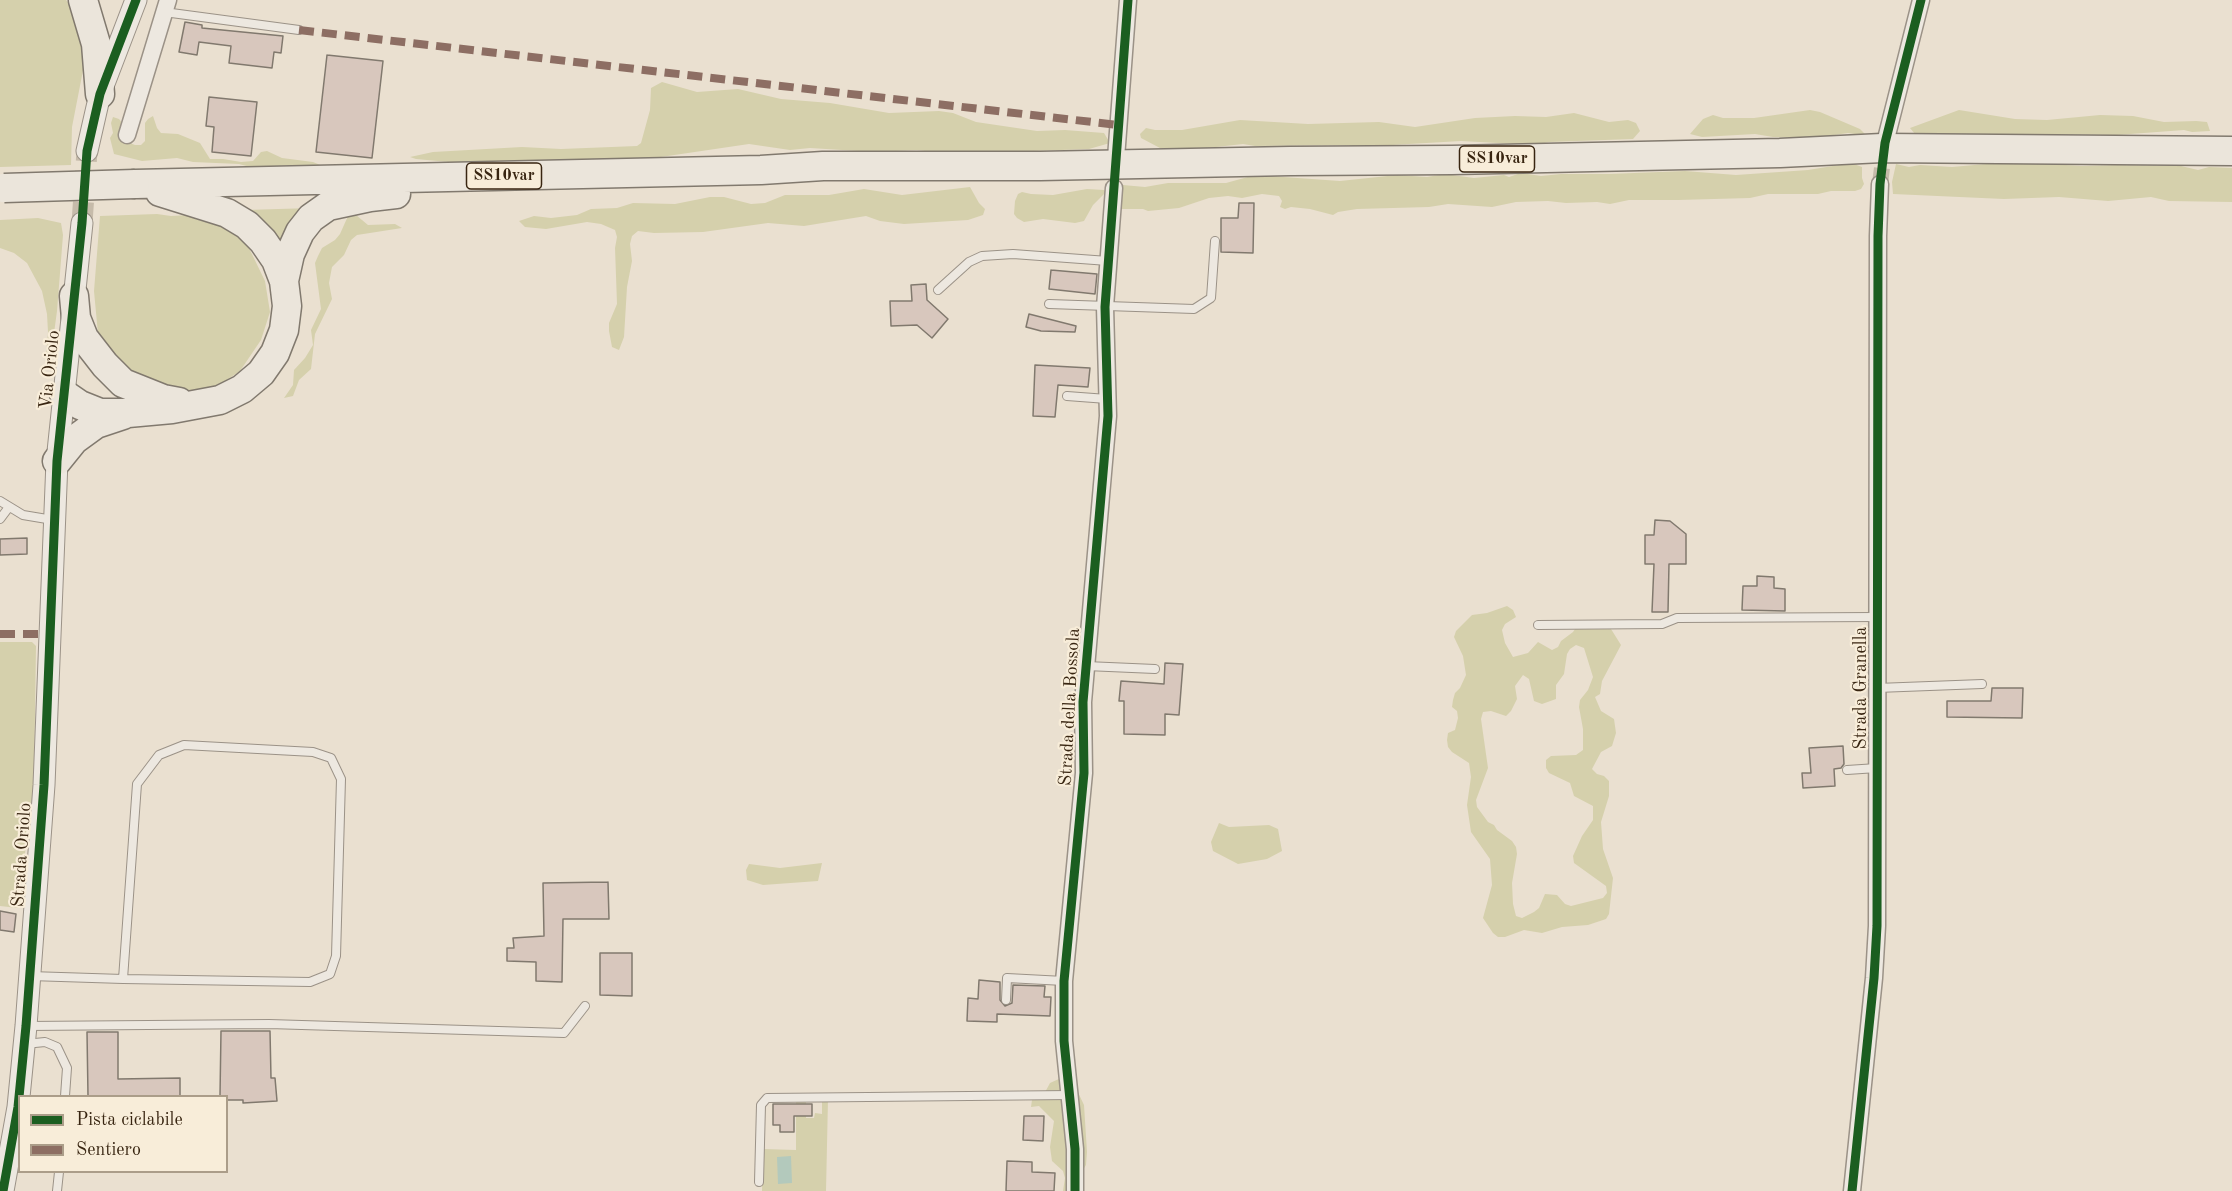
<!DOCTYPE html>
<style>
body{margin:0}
#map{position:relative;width:2232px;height:1191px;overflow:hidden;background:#eae0d0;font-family:"Old Standard TT",serif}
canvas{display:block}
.legend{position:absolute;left:18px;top:1095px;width:210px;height:78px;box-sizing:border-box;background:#f8edd9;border:2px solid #ab9d89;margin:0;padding:8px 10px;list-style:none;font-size:18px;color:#382511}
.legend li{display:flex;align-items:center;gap:12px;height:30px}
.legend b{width:30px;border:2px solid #ab9d89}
</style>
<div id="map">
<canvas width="2232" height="1191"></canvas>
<ul class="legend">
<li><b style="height:8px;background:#1b5e20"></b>Pista ciclabile</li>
<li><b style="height:8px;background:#8d6e63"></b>Sentiero</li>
</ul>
</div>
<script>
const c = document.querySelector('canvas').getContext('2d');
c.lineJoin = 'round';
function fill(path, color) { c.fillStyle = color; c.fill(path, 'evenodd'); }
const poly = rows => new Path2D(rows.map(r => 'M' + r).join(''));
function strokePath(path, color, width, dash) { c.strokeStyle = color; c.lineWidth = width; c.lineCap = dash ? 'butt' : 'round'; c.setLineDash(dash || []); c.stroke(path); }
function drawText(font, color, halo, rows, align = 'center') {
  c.font = font + ' "Old Standard TT",serif'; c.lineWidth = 4.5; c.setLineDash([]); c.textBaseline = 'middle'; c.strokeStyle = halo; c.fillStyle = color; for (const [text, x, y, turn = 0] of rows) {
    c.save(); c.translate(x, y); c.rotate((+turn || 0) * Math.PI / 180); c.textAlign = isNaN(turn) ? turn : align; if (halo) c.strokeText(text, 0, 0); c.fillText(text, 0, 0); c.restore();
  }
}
fill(poly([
 [0,0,66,0,73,8,86,55,72,127,71,165,0,167],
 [662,82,697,92,738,89,781,99,830,103,889,113,939,111,953,113,976,122,1037,131,1065,130,1104,133,1110,143,1089,149,950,154,917,150,874,152,810,148,790,150,749,144,654,158,558,164,471,164,416,159,410,157,433,152,522,147,561,149,637,146,641,143,650,110,651,88],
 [1810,110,1820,112,1860,129,1867,136,1848,133,1813,138,1773,137,1755,134,1702,137,1690,134,1703,119,1713,115,1723,118,1754,118],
 [1959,110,2015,119,2047,120,2100,115,2133,116,2164,122,2196,121,2207,122,2210,131,2192,132,2184,130,2117,135,2040,134,1980,142,1915,134,1910,128],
 [1574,113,1609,122,1628,120,1636,123,1640,131,1633,139,1549,142,1535,145,1461,141,1357,147,1348,145,1255,146,1243,144,1189,150,1160,148,1141,138,1140,134,1146,128,1155,130,1182,130,1240,120,1308,124,1379,122,1415,127,1475,118,1515,116,1546,117],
 [153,116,157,128,161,133,178,134,200,143,210,159,223,159,241,162,253,161,261,152,267,151,282,158,313,162,330,169,292,165,254,168,239,164,193,162,177,158,142,161,114,154,110,138,113,133,111,123,113,117,119,119,123,124,119,139,135,145,141,145,145,141,145,123,148,119],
 [2033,163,2082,166,2118,165,2181,166,2198,170,2209,167,2232,168,2232,202,2169,201,2151,197,2108,201,2059,197,2004,199,1893,194,1892,182,1896,164,1909,167,1920,165,1952,167,1986,164],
 [1845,164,1854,164,1862,167,1862,178,1864,184,1861,189,1855,191,1831,191,1818,194,1768,194,1750,198,1678,200,1629,200,1610,204,1597,202,1566,203,1548,201,1516,202,1492,207,1448,204,1429,207,1357,209,1338,212,1333,215,1310,209,1291,207,1285,209,1280,207,1282,201,1279,196,1262,194,1242,198,1228,196,1209,198,1179,208,1148,211,1143,209,1120,209,1120,186,1123,185,1145,187,1168,183,1226,183,1255,175,1340,181,1397,175,1427,177,1445,174,1474,178,1504,175,1509,177,1521,173,1541,176,1561,174,1609,174,1685,171,1736,175,1808,170],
 [970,187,979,203,985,209,983,215,968,220,904,224,880,221,866,216,804,226,768,223,703,232,654,233,638,231,632,236,630,244,632,261,627,287,624,337,619,350,612,347,609,331,609,323,617,304,615,248,617,237,615,230,601,224,587,222,546,229,525,227,519,221,534,216,551,218,577,215,591,209,617,208,633,203,675,204,710,197,724,197,751,204,765,203,785,195,829,195,864,189,902,195],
 [1087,189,1104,190,1106,192,1093,205,1084,221,1075,223,1043,219,1024,222,1017,218,1014,214,1015,201,1018,194,1022,192,1031,194,1053,195],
 [312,208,283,257,245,210],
 [157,214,171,216,189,215,195,219,227,228,238,235,248,246,265,281,270,312,261,340,240,371,219,385,198,393,135,382,98,334,94,291,100,216],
 [356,215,368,225,395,224,402,228,357,235,351,240,344,255,332,267,329,283,332,299,315,334,311,369,299,380,293,396,284,398,293,385,294,370,305,358,313,345,311,330,321,309,315,263,318,256,322,248,335,240,340,234,348,216],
 [38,218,61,223,63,235,57,311,50,363,45,368,48,332,47,314,42,291,27,263,14,253,0,248,0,220],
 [1507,606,1513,610,1516,617,1505,624,1502,630,1505,643,1513,657,1528,653,1538,642,1552,650,1558,647,1561,641,1573,632,1577,626,1598,620,1606,621,1621,645,1602,681,1600,694,1595,697,1601,711,1614,719,1616,733,1612,746,1601,752,1592,769,1597,774,1604,776,1609,781,1609,796,1601,822,1603,849,1613,878,1609,914,1606,919,1588,925,1562,927,1542,933,1524,930,1505,937,1498,937,1493,933,1483,918,1492,885,1490,859,1471,832,1467,805,1471,777,1469,763,1452,752,1448,747,1447,740,1448,733,1455,730,1458,718,1457,711,1452,707,1453,700,1455,693,1460,688,1466,675,1463,656,1454,637,1456,631,1472,615,1487,613],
 [1576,645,1584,648,1593,677,1588,690,1580,700,1579,707,1583,729,1583,750,1576,755,1551,756,1546,760,1546,768,1549,773,1570,783,1574,796,1593,806,1593,820,1582,836,1573,856,1574,863,1606,886,1607,893,1603,898,1571,906,1565,904,1557,895,1545,894,1539,908,1534,912,1522,918,1516,916,1513,904,1512,883,1517,854,1516,847,1512,841,1497,830,1494,825,1488,822,1477,807,1476,800,1488,768,1481,719,1483,712,1491,711,1506,716,1511,711,1517,699,1515,686,1523,675,1529,679,1534,701,1542,704,1556,699,1556,685,1564,674,1567,654,1570,649],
 [0,642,32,642,36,646,34,783,18,908,0,906],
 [1219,823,1229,827,1269,825,1278,829,1282,851,1267,859,1238,864,1213,851,1211,842],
 [822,863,818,881,763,885,747,880,746,870,749,864,780,868],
 [1061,1078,1074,1084,1084,1105,1087,1152,1086,1165,1070,1191,1063,1191,1065,1178,1063,1171,1052,1161,1050,1147,1054,1121,1039,1106,1031,1107,1032,1100,1043,1096,1050,1083],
 [806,1099,806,1118,814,1118,815,1113,822,1114,822,1099,828,1099,826,1191,762,1191,763,1149,796,1150,796,1100]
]), '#d5d0ac');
fill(poly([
 [791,1156,792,1183,778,1184,777,1157]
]), '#b3c9bc');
const building = poly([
 [185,22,202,25,202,28,283,36,281,53,274,52,272,68,229,63,231,46,199,42,197,55,179,52,185,22],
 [327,55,383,61,372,158,316,152,327,55],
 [209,97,257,102,251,156,212,152,214,127,206,126,209,97],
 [1239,203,1254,203,1253,253,1221,252,1221,218,1238,218,1239,203],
 [1051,270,1097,274,1095,294,1049,289,1051,270],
 [926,284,927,300,948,319,932,338,917,325,891,326,890,301,912,301,911,285,926,284],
 [1029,314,1076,326,1075,332,1041,331,1026,327,1029,314],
 [1035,365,1090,368,1088,387,1058,385,1055,417,1033,416,1035,365],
 [1655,520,1670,521,1686,534,1686,564,1669,564,1668,612,1652,612,1654,564,1645,564,1645,535,1654,535,1655,520],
 [27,538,27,554,0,555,0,539,27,538],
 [1757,576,1774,577,1774,588,1785,589,1785,611,1742,610,1743,586,1757,586,1757,576],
 [1165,663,1183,664,1179,715,1165,714,1165,735,1124,734,1124,701,1119,701,1121,681,1164,684,1165,663],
 [1992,688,2023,688,2022,718,1947,717,1947,701,1991,701,1992,688],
 [1843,746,1844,764,1841,768,1834,769,1835,786,1803,788,1802,773,1811,773,1809,748,1843,746],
 [608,882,609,919,563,919,562,982,536,981,536,962,507,961,507,948,514,948,513,938,544,936,543,883,608,882],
 [0,911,16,914,14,932,0,930,0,911],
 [600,953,632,953,632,996,600,995,600,953],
 [979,980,1000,982,1000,1000,1005,1006,1012,1003,1013,985,1045,986,1044,997,1051,997,1050,1016,997,1014,997,1022,967,1021,968,998,978,999,979,980],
 [221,1031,270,1031,271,1078,275,1078,277,1101,243,1103,243,1100,226,1100,226,1096,220,1096,221,1031],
 [87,1032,118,1032,118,1079,180,1078,180,1096,88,1096,87,1032],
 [773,1104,812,1104,812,1116,794,1116,794,1132,780,1132,780,1125,773,1125,773,1104],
 [1024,1116,1044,1116,1043,1141,1023,1140,1024,1116],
 [1007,1161,1032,1162,1032,1172,1055,1173,1054,1191,1006,1191,1007,1161]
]);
fill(building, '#d8c7bd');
strokePath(building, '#81796e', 1.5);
strokePath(poly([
 [1880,184,1885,143]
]), '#c6bbaa', 16, [16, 8]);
strokePath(poly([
 [82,223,87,151]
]), '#c6bbaa', 21, [21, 10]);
const service = poly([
 [164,12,299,30],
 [938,290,969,262,982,256,1013,254,1108,261],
 [1049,304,1194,309,1211,298,1215,241],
 [1067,396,1107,399],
 [0,501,23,515,53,520],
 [0,519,9,507],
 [1538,625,1662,624,1677,618,1877,617],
 [1086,666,1155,669],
 [1877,688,1982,684],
 [1847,770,1877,768],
 [30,976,123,979,310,982,330,974,336,956,341,779,331,758,313,752,184,745,159,755,137,784,123,979],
 [1006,1000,1007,978,1064,981],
 [27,1026,269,1024,564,1033,585,1006],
 [25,1044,45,1042,57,1047,67,1068,65,1096],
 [759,1182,761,1105,767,1098,1070,1095],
 [57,1191,59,1172]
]);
const minor = poly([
 [127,135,168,0],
 [1885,143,1921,0],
 [1116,158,1128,0],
 [1075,1191,1075,1149,1064,1041,1064,981,1084,773,1083,702,1108,416,1105,307,1114,188],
 [1852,1191,1874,978,1877,926,1878,236,1880,184]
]);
const tertiary = poly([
 [87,151,100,94,136,0],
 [3,1191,18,1107,26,1026,44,785,57,461,82,223]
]);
const trunk = poly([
 [83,0,96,44,100,94],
 [135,184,761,170,823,166,1040,166,1290,161,1452,160,1780,153,1882,148,2232,151],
 [284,281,290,254,300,232,311,218,328,206,370,197,396,194],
 [74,296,76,318,84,338,105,365,123,383,163,399,179,402],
 [64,394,80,405,100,413,128,413,172,409,220,400,242,389,261,373,275,353,284,330,287,306,284,281,276,260,263,241,247,225,227,213,160,192],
 [57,461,74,440,96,424,123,415]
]);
strokePath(service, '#9b9287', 10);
strokePath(minor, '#9b9287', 19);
strokePath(tertiary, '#9b9287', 23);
strokePath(trunk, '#81796e', 31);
strokePath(service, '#ede8e0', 8);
strokePath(minor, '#ede8e0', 16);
strokePath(tertiary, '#ede8e0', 21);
strokePath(trunk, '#ebe5db', 28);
const trunkBridge = poly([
 [4,188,135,184]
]);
strokePath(trunkBridge, '#81796e', 31, []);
strokePath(trunkBridge, '#ebe5db', 28);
strokePath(poly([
 [299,30,1118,125],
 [0,634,50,634]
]), '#8d6e63', 8, [15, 8]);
strokePath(poly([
 [3,1191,18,1107,26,1026,44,785,57,461,82,223,87,151,100,94,136,0],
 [1075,1191,1075,1149,1064,1041,1064,981,1084,773,1083,702,1108,416,1105,307,1128,0],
 [1852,1191,1874,978,1877,926,1878,236,1880,184,1885,143,1921,0]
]), '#1b5e20', 9);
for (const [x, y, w] of [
 [1497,159,75],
 [504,176,75]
]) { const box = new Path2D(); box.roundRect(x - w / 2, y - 13, w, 26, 4.5); c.fillStyle = '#f8edd9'; c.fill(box); strokePath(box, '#382511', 1.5); }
drawText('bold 16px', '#382511', null, [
 ["SS10var",1497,159],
 ["SS10var",504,176]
]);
drawText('18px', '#382511', '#f8edd9', [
 ["Via Oriolo",50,370,-84],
 ["Strada Granella",1861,688,-90],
 ["Strada della Bossola",1070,707,-87],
 ["Strada Oriolo",22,855,-86]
]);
</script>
